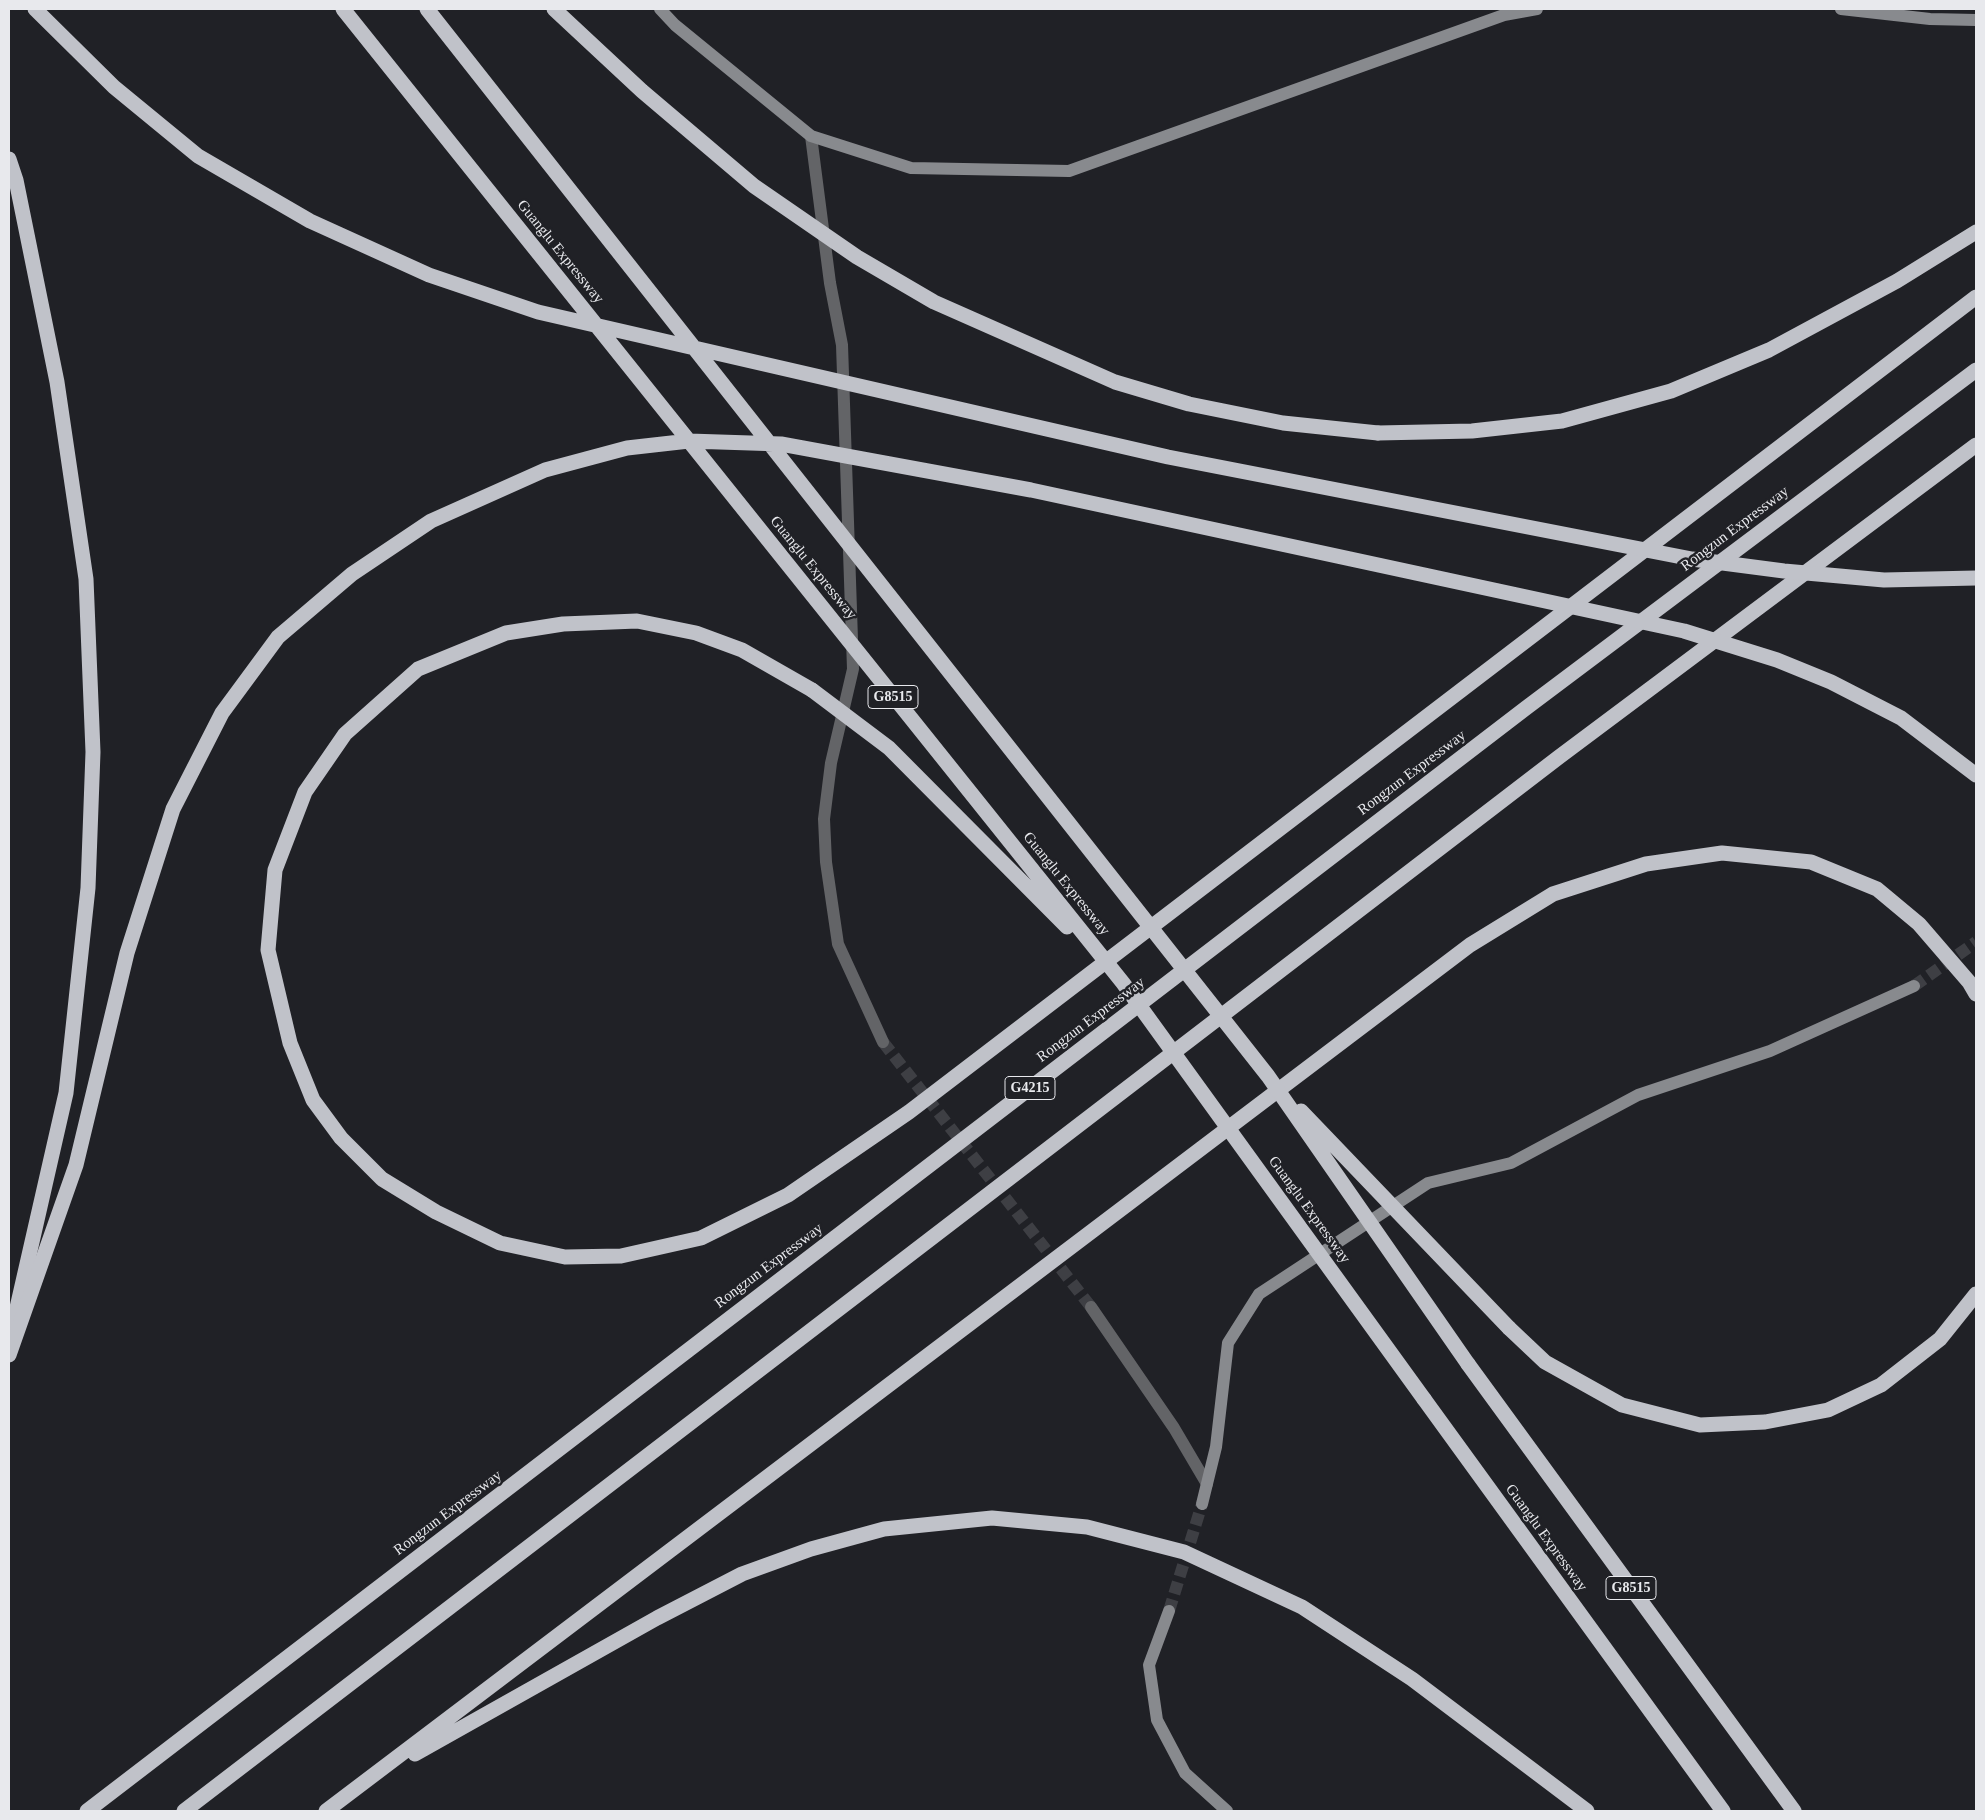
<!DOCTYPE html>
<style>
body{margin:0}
#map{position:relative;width:1985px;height:1820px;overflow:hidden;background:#202126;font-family:"Times New Roman",serif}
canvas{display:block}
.frame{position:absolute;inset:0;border:10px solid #e8e9ed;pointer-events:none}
</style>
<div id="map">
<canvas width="1985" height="1820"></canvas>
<div class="frame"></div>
</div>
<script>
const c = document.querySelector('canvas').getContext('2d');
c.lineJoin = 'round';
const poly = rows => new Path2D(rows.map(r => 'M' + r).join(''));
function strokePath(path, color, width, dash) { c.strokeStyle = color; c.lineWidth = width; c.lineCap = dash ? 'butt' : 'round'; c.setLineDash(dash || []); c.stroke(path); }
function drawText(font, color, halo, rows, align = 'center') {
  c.font = font + ' "Times New Roman",serif'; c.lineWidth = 5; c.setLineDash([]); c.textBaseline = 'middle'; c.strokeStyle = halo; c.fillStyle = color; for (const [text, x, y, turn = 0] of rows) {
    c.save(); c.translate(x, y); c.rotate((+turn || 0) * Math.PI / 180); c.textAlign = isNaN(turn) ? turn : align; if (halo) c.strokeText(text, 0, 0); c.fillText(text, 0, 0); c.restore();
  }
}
strokePath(poly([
 [883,1042,1091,1307]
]), '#3e3f44', 12, [12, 6]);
strokePath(poly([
 [1914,986,1976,942],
 [1169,1611,1202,1504]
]), '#3e3f44', 12, [12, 6]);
strokePath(poly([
 [811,136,830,283,842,345,853,669,831,763,824,819,826,862,838,944,883,1042],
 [1091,1307,1174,1428,1207,1484]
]), '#636467', 12);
strokePath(poly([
 [660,9,675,25,811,136,911,168,1069,171,1504,15,1537,9],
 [1841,9,1930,19,1976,20],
 [1202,1504,1216,1447,1228,1343,1259,1294,1428,1183,1511,1163,1638,1095,1770,1051,1914,986],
 [1169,1611,1149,1665,1157,1720,1185,1773,1227,1811]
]), '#888a8e', 12);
strokePath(poly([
 [9,159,16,180,57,382,86,579,93,752,88,888,66,1093,11,1334],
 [1378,433,1472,431,1562,421,1671,391,1769,350,1897,281,1976,232],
 [812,690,742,650,696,633,637,621,563,624,506,633,418,669,345,734,305,792,275,870,268,950,290,1043,313,1100,341,1138,382,1179,436,1212,500,1243,565,1257,621,1256,701,1238,788,1195,909,1112,1976,297],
 [1509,1328,1545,1362,1622,1405,1700,1425,1765,1422,1828,1410,1881,1385,1940,1339,1976,1294],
 [1468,1364,1794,1811],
 [1424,1399,1723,1811],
 [415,1754,657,1618,742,1574,811,1549,884,1529,992,1518,1087,1527,1184,1552,1302,1607,1412,1679,1587,1811],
 [87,1811,1526,708,1976,370],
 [184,1811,1559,757,1976,445],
 [326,1811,1470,945,1553,894,1646,864,1722,853,1811,862,1877,889,1919,924,1969,982,1976,994]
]), '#c0c2c9', 15);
strokePath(poly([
 [35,9,114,87,198,156,310,221,429,275,538,312,1168,457,1692,559,1784,571,1884,580,1976,578],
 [343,9,1123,983,1424,1399],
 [427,9,1268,1076,1468,1364],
 [554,9,642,91,754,186,857,257,934,302,1115,382,1189,404,1283,423,1378,433],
 [812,690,889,748,1067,927],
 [1301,1111,1509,1328],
 [9,1355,76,1165,127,953,173,809,222,713,278,637,352,574,431,521,545,470,627,448,689,441,781,444,1031,490,1684,631,1777,660,1831,682,1901,718,1976,775]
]), '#c0c2c9', 15);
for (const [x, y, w] of [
 [893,697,50],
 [1030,1088,50],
 [1631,1588,50]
]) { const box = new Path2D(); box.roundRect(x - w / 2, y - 11.5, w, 23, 4); c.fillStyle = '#202126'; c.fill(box); strokePath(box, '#e8e9ed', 1); }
drawText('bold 14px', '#e8e9ed', null, [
 ["G8515",893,697],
 ["G4215",1030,1088],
 ["G8515",1631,1588]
]);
drawText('15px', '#e8e9ed', '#202126', [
 ["Guanglu Expressway",560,252,51],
 ["Rongzun Expressway",1735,529,-37],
 ["Guanglu Expressway",813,568,51],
 ["Rongzun Expressway",1412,773,-37],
 ["Guanglu Expressway",1066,884,51],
 ["Rongzun Expressway",1091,1020,-37],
 ["Guanglu Expressway",1309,1210,54],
 ["Rongzun Expressway",769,1266,-37],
 ["Rongzun Expressway",448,1513,-37],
 ["Guanglu Expressway",1546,1538,54]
]);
</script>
